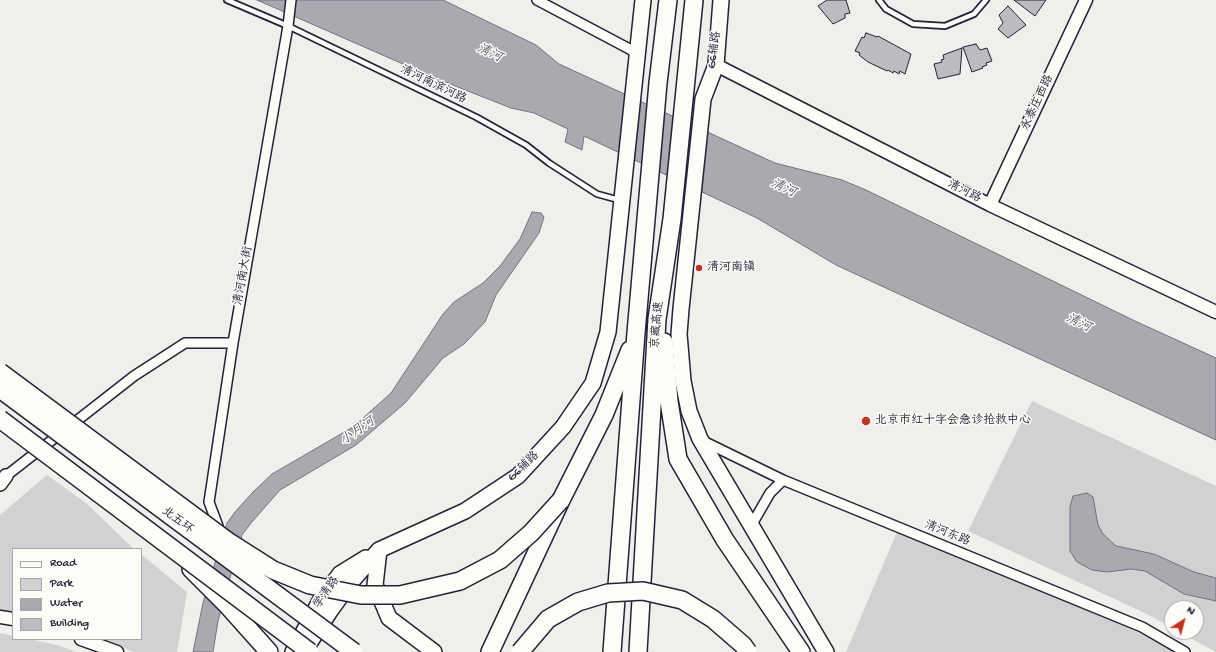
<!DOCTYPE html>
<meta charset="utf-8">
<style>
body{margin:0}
#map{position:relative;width:1216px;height:652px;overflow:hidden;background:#f0efec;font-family:"Gochi Hand",sans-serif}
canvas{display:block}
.legend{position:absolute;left:12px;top:548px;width:130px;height:92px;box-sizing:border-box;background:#fdfcf7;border:1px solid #a5a5ac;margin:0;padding:5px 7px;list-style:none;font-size:12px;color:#22223b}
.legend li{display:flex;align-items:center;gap:8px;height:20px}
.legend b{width:20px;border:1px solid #a5a5ac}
.north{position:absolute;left:1164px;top:600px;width:40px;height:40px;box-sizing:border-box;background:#fdfcf7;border:1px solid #a5a5ac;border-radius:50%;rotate:36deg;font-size:11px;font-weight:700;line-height:16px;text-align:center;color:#22223b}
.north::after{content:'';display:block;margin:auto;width:14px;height:18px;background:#c8321e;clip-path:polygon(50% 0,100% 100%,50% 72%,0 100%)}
</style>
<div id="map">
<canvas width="1216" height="652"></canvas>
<ul class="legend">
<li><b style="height:5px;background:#fdfcf7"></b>Road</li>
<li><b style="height:11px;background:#d2d1d1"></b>Park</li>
<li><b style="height:11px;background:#a9a9b0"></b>Water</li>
<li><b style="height:11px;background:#bcbcc0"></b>Building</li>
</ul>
<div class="north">N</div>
</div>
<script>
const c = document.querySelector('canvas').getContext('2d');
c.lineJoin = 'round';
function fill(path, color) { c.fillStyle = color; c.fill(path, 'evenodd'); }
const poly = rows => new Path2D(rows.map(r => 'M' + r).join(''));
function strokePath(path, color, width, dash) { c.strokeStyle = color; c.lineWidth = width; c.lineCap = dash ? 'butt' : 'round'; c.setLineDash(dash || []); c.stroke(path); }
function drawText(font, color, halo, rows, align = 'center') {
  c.font = font + ' "Gochi Hand","LXGW WenKai TC",sans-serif'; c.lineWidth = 3; c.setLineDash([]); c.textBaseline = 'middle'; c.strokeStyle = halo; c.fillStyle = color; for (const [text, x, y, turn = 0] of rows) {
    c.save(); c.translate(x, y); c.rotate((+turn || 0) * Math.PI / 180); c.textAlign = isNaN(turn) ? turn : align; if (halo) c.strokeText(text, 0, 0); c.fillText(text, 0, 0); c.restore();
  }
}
fill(poly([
 [1032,401,1216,486,1216,652,1179,632,1196,632,1196,608,1172,608,1172,628,1147,614,968,531],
 [47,475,86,503,134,549,13,549,13,612,0,610,0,515],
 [897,532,1133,630,1174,652,846,652],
 [141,554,187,592,177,652,134,652,100,639,141,639],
 [0,633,13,636,13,639,29,639,61,646,76,652,0,652]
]), '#d2d1d1');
const water = poly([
 [257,0,443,0,536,45,559,64,775,163,842,180,866,190,1135,321,1216,358,1216,440,836,265,757,218,584,136,582,150,565,142,568,129,534,113,511,108,435,78,257,0],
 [532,212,541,213,544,217,539,233,496,295,485,322,464,344,443,358,405,403,356,445,280,490,251,523,242,535,218,621,213,652,193,652,203,603,227,523,235,512,253,492,272,474,353,427,391,393,443,314,454,302,483,283,500,266,520,239,532,212],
 [1087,493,1093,497,1098,525,1103,534,1116,546,1154,554,1194,572,1216,578,1216,601,1184,594,1145,571,1131,569,1107,572,1092,570,1077,562,1070,551,1070,507,1073,496,1087,493]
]);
fill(water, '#a9a9b0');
strokePath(water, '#737381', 1);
const building = poly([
 [827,0,846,0,850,13,845,14,845,18,833,24,818,6,827,0],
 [1014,0,1046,0,1035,16,1014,0],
 [1008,6,1026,25,1008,38,998,29,1003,23,999,15,1008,6],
 [866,33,877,37,878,36,911,54,905,74,900,71,899,74,894,71,893,73,888,70,887,71,868,62,859,55,860,53,855,51,862,37,864,38,866,33],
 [976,44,980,50,987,48,992,61,986,63,987,65,982,67,983,68,972,72,963,47,976,44],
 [962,48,960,74,938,79,934,64,942,62,941,60,944,59,943,55,962,48]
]);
fill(building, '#bcbcc0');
strokePath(building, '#22223b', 1);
const service = poly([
 [227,0,288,26,476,117,526,145,549,163,597,194,619,200],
 [879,0,886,9,913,24,945,26,974,14,986,0]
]);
const minor = poly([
 [537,0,637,53],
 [703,441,783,480,1142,627,1185,652],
 [6,476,134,376,185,343,233,343],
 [218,526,209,502,233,343,288,26,291,0],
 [751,526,770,493,783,480]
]);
const tertiary = poly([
 [716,65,990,205,1216,312],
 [990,205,1086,0],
 [0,617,13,619],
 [81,639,117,652]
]);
const secondary = poly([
 [0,484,6,476]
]);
const primary = poly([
 [721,0,716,65,703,99,681,309,679,334,683,381,689,411,700,439,826,652],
 [379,550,375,585,389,618,434,652],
 [293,652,320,601,340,574,366,558],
 [306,652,310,642,330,611,351,582,379,550,465,511,518,476,563,427,593,383,608,332,643,0]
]);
const motorway = poly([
 [664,342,669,401,678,459,725,540,801,652],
 [191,569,228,606,269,652],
 [490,652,561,500,604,415,630,350],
 [612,652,636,333,658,83,668,0],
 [638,652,657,319,672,219,694,0]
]);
strokePath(service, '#22223b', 8);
strokePath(minor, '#22223b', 12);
strokePath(tertiary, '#22223b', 15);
strokePath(secondary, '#22223b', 16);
strokePath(primary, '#22223b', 18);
strokePath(motorway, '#22223b', 20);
strokePath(service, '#fdfcf7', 4.5);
strokePath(minor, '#fdfcf7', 9);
strokePath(tertiary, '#fdfcf7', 12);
strokePath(secondary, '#fdfcf7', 13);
strokePath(primary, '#fdfcf7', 15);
strokePath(motorway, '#fdfcf7', 17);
const motorwayBridge = poly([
 [0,372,229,542,273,570,310,585,361,595,400,595,460,581,500,560,531,533,561,500],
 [0,389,354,652],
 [0,419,310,652],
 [520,652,548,619,578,602,608,593,643,591,682,600,713,619,743,645,748,652]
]);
strokePath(motorwayBridge, '#22223b', 20, []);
strokePath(motorwayBridge, '#fdfcf7', 17);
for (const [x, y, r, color] of [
 [699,268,4,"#c8321e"],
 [866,421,5,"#c8321e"]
]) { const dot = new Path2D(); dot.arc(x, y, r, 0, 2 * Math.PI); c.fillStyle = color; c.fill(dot); strokePath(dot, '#fdfcf7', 1.5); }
drawText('12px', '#22223b', '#fdfcf7', [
 ["G6辅路",715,50,-82],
 ["清河南滨河路",433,85,26],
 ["永泰庄西路",1038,103,-65],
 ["清河路",964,192,27],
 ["清河南大街",244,276,-80],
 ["京藏高速",658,325,-85],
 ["G6辅路",524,467,-43],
 ["北五环",177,521,37],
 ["清河东路",947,534,22],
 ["学清路",327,593,-55]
]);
drawText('12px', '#22223b', '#fdfcf7', [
 ["清河南镇",707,268],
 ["北京市红十字会急诊抢救中心",875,421]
], 'left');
drawText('italic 13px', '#58586a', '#fdfcf7', [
 ["清河",489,54,25],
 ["清河",783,189,25],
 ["清河",1078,324,25],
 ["小月河",358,432,-35]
]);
</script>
